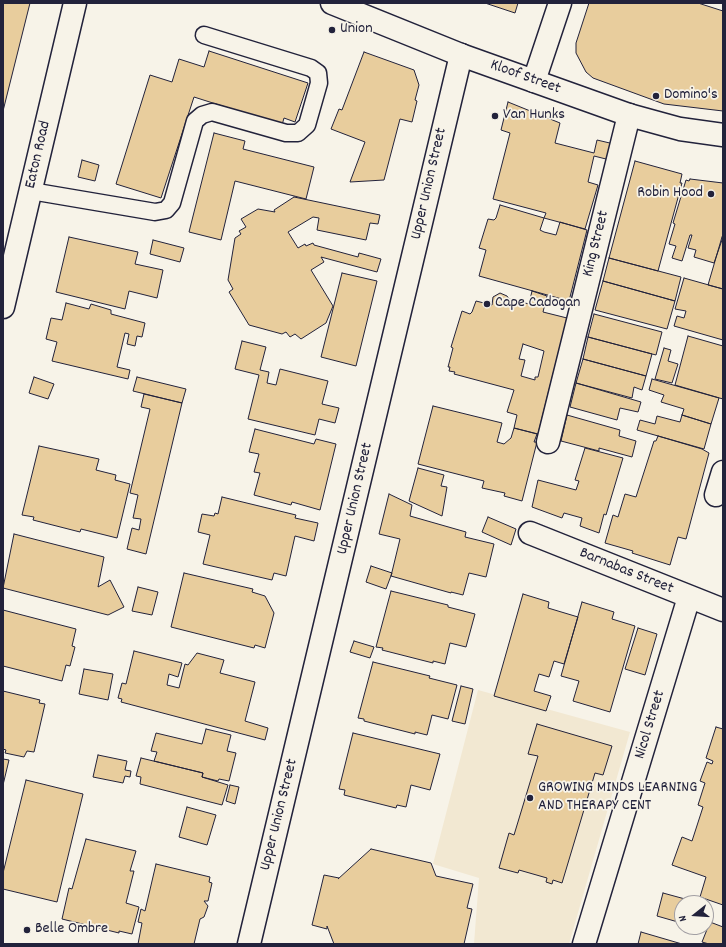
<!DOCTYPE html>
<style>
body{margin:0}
#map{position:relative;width:726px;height:947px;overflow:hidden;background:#f7f3e8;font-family:Dekko,sans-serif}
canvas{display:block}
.frame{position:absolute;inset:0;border:4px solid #22223b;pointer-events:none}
.north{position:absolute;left:674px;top:895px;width:40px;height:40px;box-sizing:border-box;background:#f7f3e8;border:1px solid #a29fa3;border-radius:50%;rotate:253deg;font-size:11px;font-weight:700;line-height:16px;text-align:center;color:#22223b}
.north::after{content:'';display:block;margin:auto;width:14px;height:18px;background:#22223b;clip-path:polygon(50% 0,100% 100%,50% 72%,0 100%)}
</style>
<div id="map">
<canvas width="726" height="947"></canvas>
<div class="frame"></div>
<div class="north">N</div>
</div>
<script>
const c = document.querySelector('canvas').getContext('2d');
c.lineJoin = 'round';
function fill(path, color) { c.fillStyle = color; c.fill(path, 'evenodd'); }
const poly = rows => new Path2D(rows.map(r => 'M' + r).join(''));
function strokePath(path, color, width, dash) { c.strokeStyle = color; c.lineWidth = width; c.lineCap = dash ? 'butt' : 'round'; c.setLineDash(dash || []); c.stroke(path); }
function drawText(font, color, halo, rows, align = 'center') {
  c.font = font + ' Dekko,sans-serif'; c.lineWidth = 3.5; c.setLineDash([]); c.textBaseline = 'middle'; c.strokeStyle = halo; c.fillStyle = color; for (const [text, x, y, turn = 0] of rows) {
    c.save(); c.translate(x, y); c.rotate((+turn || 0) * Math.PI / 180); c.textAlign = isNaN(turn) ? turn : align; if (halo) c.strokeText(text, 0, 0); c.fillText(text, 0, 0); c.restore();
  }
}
fill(poly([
 [478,690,630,732,569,944,474,944,479,878,433,864]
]), '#f2e8d2');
const building = poly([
 [3,3,30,3,3,111,3,3],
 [485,3,518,3,515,13,485,3],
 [589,3,698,3,723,11,723,111,664,104,593,78,586,72,576,53,576,43,589,3],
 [209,51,308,83,295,122,284,118,282,125,194,97,161,198,116,184,150,75,172,82,179,59,204,67,209,51],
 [364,52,414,70,419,85,415,100,417,101,412,122,400,119,384,180,350,182,365,142,331,129,339,109,342,110,364,52],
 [508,102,560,123,555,143,594,153,597,140,614,144,610,160,594,156,588,182,598,185,585,229,544,218,546,213,493,199,510,133,501,130,508,102],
 [214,133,245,141,243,149,314,167,306,199,235,181,221,240,189,232,214,133],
 [82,160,99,165,95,181,78,177,82,160],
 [635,161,682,174,680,183,682,183,658,271,609,258,635,161],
 [690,179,723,183,723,237,714,263,694,257,696,250,688,248,692,235,690,235,682,261,672,258,676,246,669,244,675,224,673,223,686,180,689,181,690,179],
 [294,197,380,215,378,224,370,223,366,240,317,230,319,218,313,217,288,232,298,248,305,244,306,246,313,243,314,245,358,257,359,253,381,259,377,272,321,257,324,262,311,270,333,306,326,323,301,339,295,334,290,337,286,332,282,334,249,325,229,292,233,289,228,280,235,238,241,234,239,231,246,227,241,219,258,209,275,212,274,210,294,197],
 [500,205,544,218,540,230,544,232,556,235,560,222,587,230,569,301,479,276,486,250,479,248,488,219,494,220,496,218,500,205],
 [69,237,138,252,135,264,163,270,157,298,129,291,125,309,56,292,69,237],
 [722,237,723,237,723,289,708,285,722,237],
 [153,240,184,248,180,262,150,254,153,240],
 [609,258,681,277,675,301,603,281,609,258],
 [342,273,377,281,356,366,321,357,342,273],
 [684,278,723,289,723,340,674,326,677,316,684,318,686,311,675,309,684,278],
 [603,281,675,301,667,329,595,310,603,281],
 [532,291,547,296,543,312,567,318,538,434,514,428,517,415,507,412,514,390,454,374,455,372,449,371,450,367,448,367,453,348,451,347,462,311,470,314,472,312,476,301,492,305,493,297,500,293,507,296,509,299,529,304,532,291],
 [523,344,544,351,538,377,535,377,535,380,521,376,525,360,519,359,523,344],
 [66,303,89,309,91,304,111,310,111,314,145,323,142,337,137,336,135,346,127,344,129,334,125,333,117,367,130,370,128,379,52,361,57,342,46,339,51,318,62,320,66,303],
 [594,314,662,332,656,355,588,337,594,314],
 [688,336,723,346,723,399,675,385,688,336],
 [588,337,652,354,646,376,583,359,588,337],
 [242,341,266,347,260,370,269,372,267,383,276,385,280,369,328,381,322,404,339,408,335,423,319,419,315,435,248,419,259,375,235,369,242,341],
 [664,348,671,350,668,361,678,364,672,383,655,379,664,348],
 [583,359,646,376,642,390,634,387,632,398,576,383,583,359],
 [34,377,54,384,48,399,29,393,34,377],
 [137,377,186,389,182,403,133,391,137,377],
 [652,379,719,398,711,424,682,415,684,409,661,402,664,395,649,390,652,379],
 [576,383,641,402,638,412,620,408,617,420,570,407,576,383],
 [144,394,182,403,146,554,127,549,132,528,139,530,141,519,133,518,138,495,130,493,150,409,141,407,144,394],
 [433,406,502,423,497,442,504,444,511,438,514,428,537,434,534,442,537,442,522,501,504,496,505,493,482,488,484,481,418,464,433,406],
 [567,415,620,430,619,436,636,441,632,457,599,448,599,451,561,441,567,415],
 [682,415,711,424,704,449,637,430,640,420,655,424,657,416,680,422,682,415],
 [255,429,314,444,316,439,336,444,320,510,292,502,291,505,254,495,260,473,254,472,259,454,249,452,255,429],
 [658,436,702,449,709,453,686,539,678,537,670,565,632,553,633,551,605,543,613,515,618,517,625,494,636,497,654,441,656,441,658,436],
 [39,446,99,459,96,470,116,475,115,480,130,484,117,538,81,529,80,532,33,520,34,517,22,515,39,446],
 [585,448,623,458,606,515,604,514,599,533,580,526,582,518,564,513,562,518,532,507,538,480,576,490,579,481,575,480,585,448],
 [418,468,444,475,441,486,447,487,442,516,409,501,418,468],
 [389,494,412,505,410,516,466,532,465,537,494,544,486,577,469,573,463,595,451,592,451,593,391,576,400,539,379,534,389,494],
 [222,497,296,515,295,518,318,523,314,541,295,536,286,576,274,573,272,580,203,564,210,535,198,532,202,514,214,516,215,513,218,514,222,497],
 [488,517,516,529,511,545,482,532,488,517],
 [14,534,104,557,98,587,110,580,124,607,108,615,3,588,14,534],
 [371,566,392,573,386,589,366,582,371,566],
 [184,573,253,589,252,592,265,596,274,613,265,648,255,645,254,648,171,627,184,573],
 [138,587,158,592,152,615,132,611,138,587],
 [391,591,448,605,448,607,475,614,466,647,450,643,445,664,433,661,433,663,382,650,383,648,376,647,391,591],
 [523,594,549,602,548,608,578,617,564,664,554,661,549,677,539,674,534,691,551,696,546,711,494,696,523,594],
 [582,602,614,612,612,619,635,626,610,712,573,701,579,681,561,676,582,602],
 [3,610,76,629,72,646,75,647,70,666,66,665,62,681,3,666,3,610],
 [638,628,657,634,645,675,625,669,638,628],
 [354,641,374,647,370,658,350,652,354,641],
 [134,651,182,663,178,677,169,674,167,685,179,688,185,664,188,665,197,653,224,660,220,673,255,682,245,721,268,728,265,740,121,702,122,699,118,698,122,683,126,684,134,651],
 [373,662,430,676,429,678,457,685,448,719,432,715,427,735,415,732,415,734,364,721,364,719,358,718,373,662],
 [84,669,113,674,108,700,79,694,84,669],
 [461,686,473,689,465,724,452,721,461,686],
 [3,691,40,700,39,703,45,704,34,752,27,751,24,757,5,753,6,750,3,749,3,691],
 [537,724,612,746,603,775,595,773,562,883,553,880,552,884,546,882,547,878,519,870,518,873,499,868,509,833,514,835,538,756,528,754,537,724],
 [716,727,723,729,723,905,700,897,706,877,672,865,682,837,692,841,703,807,698,805,705,783,700,781,707,762,712,764,713,761,706,758,716,727],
 [206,729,231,735,227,751,236,753,229,781,219,779,218,781,202,777,203,773,154,761,157,752,151,751,156,733,202,744,206,729],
 [353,733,440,754,430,790,411,785,406,807,397,805,396,808,344,795,345,790,339,789,353,733],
 [98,755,127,761,125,770,131,771,130,777,125,776,123,783,93,777,98,755],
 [141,758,203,773,202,777,228,785,222,805,140,784,141,777,136,776,141,758],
 [3,759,9,760,3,785,3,759],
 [26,780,83,794,57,902,3,889,3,873,26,780],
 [230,785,239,787,235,804,226,801,230,785],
 [187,807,216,815,207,845,179,837,187,807],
 [86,839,136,851,130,871,134,871,126,903,139,907,132,934,119,931,119,933,62,919,69,888,72,889,86,839],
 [371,849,431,863,436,876,473,884,467,908,472,909,464,944,334,944,327,926,327,929,312,925,324,875,339,878,338,879,371,849],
 [156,864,210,877,209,882,212,883,208,901,204,901,208,906,204,917,200,919,194,944,138,944,142,923,138,922,141,909,145,911,156,864],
 [663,893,685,899,684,903,682,903,678,922,657,916,663,893],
 [710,922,723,927,723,944,709,944,702,942,710,922],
 [641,932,682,944,638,944,641,932]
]);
fill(building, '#e8cd9d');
strokePath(building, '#22223b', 1);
const lane = poly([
 [31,191,155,212,166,210,172,203,195,121,202,115,212,112,286,133,298,133,307,125,319,83,318,73,311,68,204,35]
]);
const street = poly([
 [534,81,560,3],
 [3,307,75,3],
 [548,442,629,115],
 [716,495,723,472],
 [530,533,723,610],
 [249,944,461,55],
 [584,944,689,597]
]);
const secondary = poly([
 [332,3,461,55,629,115,680,129,723,135]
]);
strokePath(lane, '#22223b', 19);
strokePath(street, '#22223b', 25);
strokePath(secondary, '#22223b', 25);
strokePath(lane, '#f7f3e8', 16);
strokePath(street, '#f7f3e8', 22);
strokePath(secondary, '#f7f3e8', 22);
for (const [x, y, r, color] of [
 [332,30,4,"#22223b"],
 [656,96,4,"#22223b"],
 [495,116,4,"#22223b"],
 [711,194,4,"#22223b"],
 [487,304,4,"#22223b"],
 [530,798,4,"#22223b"],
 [27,930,4,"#22223b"]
]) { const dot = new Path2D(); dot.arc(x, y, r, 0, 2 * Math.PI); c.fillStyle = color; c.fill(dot); strokePath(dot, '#f7f3e8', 1.5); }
drawText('16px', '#22223b', '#f7f3e8', [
 ["Union",340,30],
 ["Domino's",664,96],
 ["Van Hunks",503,116],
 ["Robin Hood",703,194,"right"],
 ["Cape Cadogan",495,304],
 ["GROWING MINDS LEARNING",538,789],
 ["AND THERAPY CENT",538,807],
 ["Belle Ombre",35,930]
], 'left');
drawText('16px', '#22223b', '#f7f3e8', [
 ["Kloof Street",525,78,20],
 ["Eaton Road",39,155,-77],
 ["Upper Union Street",430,184,-77],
 ["King Street",597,244,-76],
 ["Upper Union Street",356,499,-77],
 ["Barnabas Street",626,572,22],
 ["Nicol Street",651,725,-73],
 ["Upper Union Street",280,815,-76]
]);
</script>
